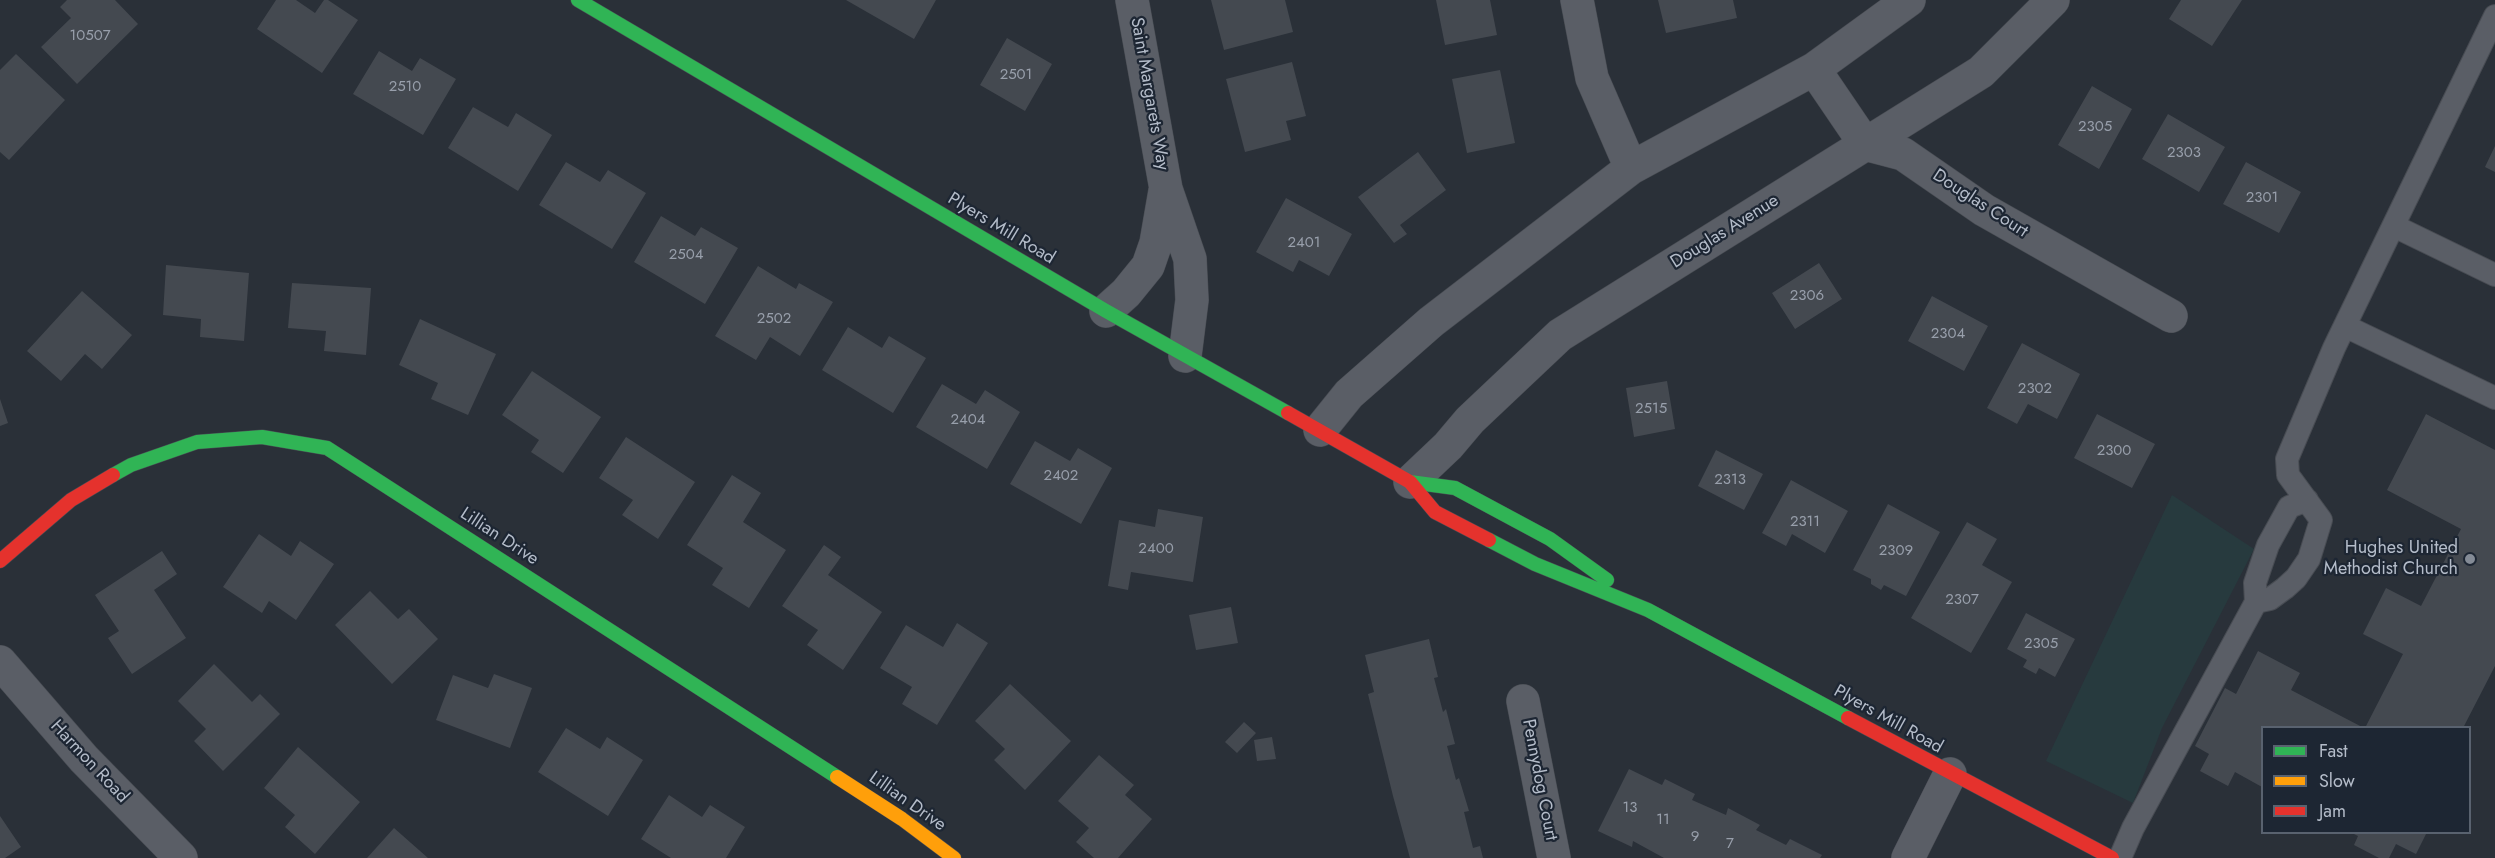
<!DOCTYPE html>
<style>
body{margin:0}
#map{position:relative;width:2495px;height:858px;overflow:hidden;background:#2a3038;font-family:Jost,sans-serif}
canvas{display:block}
.legend{position:absolute;left:2261px;top:726px;width:210px;height:108px;box-sizing:border-box;background:#1d2633;border:2px solid #59626f;margin:0;padding:8px 10px;list-style:none;font-size:18px;color:#b4bcc9}
.legend li{display:flex;align-items:center;gap:12px;height:30px}
.legend b{width:30px;border:2px solid #59626f}
</style>
<div id="map">
<canvas width="2495" height="858"></canvas>
<ul class="legend">
<li><b style="height:8px;background:#30b455"></b>Fast</li>
<li><b style="height:8px;background:#ff9f0a"></b>Slow</li>
<li><b style="height:8px;background:#e5322d"></b>Jam</li>
</ul>
</div>
<script>
const c = document.querySelector('canvas').getContext('2d');
c.lineJoin = 'round';
function fill(path, color) { c.fillStyle = color; c.fill(path, 'evenodd'); }
const poly = rows => new Path2D(rows.map(r => 'M' + r).join(''));
function strokePath(path, color, width, dash) { c.strokeStyle = color; c.lineWidth = width; c.lineCap = dash ? 'butt' : 'round'; c.setLineDash(dash || []); c.stroke(path); }
function drawText(font, color, halo, rows, align = 'center') {
  c.font = font + ' Jost,sans-serif'; c.lineWidth = 4.5; c.setLineDash([]); c.textBaseline = 'middle'; c.strokeStyle = halo; c.fillStyle = color; for (const [text, x, y, turn = 0] of rows) {
    c.save(); c.translate(x, y); c.rotate((+turn || 0) * Math.PI / 180); c.textAlign = isNaN(turn) ? turn : align; if (halo) c.strokeText(text, 0, 0); c.fillText(text, 0, 0); c.restore();
  }
}
fill(poly([
 [2172,495,2254,549,2162,728,2133,803,2046,761]
]), '#273a3e');
fill(poly([
 [67,0,115,0,138,24,77,84,41,47,71,18,60,7],
 [276,0,296,0,315,13,324,0,328,0,358,20,322,73,257,29],
 [846,0,936,0,914,39],
 [1211,0,1285,0,1293,32,1224,50],
 [1436,0,1490,0,1497,35,1445,45],
 [1658,0,1733,0,1737,18,1666,33],
 [2181,0,2242,0,2212,46,2169,19],
 [1007,38,1052,64,1025,111,980,85],
 [379,51,412,71,420,58,456,79,423,135,353,94],
 [16,54,65,100,9,160,0,152,0,70],
 [1292,62,1306,116,1286,121,1291,140,1245,152,1226,79],
 [1500,70,1515,143,1467,153,1452,79],
 [2092,86,2132,109,2099,169,2058,145],
 [473,107,508,127,516,113,552,135,518,191,448,148],
 [2168,114,2225,147,2199,192,2142,159],
 [2495,146,2495,172,2485,167],
 [1418,152,1446,190,1400,225,1407,234,1394,243,1358,197],
 [566,162,600,182,608,170,646,193,612,249,539,205],
 [2246,162,2301,192,2279,233,2223,204],
 [1286,198,1352,234,1329,276,1299,260,1293,272,1256,252],
 [661,216,695,236,701,227,738,248,705,304,634,262],
 [1819,263,1842,299,1795,329,1772,293],
 [166,265,249,273,244,341,200,337,201,319,163,315],
 [758,266,796,289,799,283,833,302,800,356,770,337,756,360,715,336],
 [292,283,371,288,366,355,324,351,326,331,288,328],
 [82,291,132,335,102,369,85,354,61,381,27,351],
 [1932,296,1988,326,1964,371,1908,341],
 [420,319,496,354,468,415,431,399,438,383,399,365],
 [848,327,882,348,889,336,926,358,893,413,822,370],
 [2022,343,2080,374,2057,419,2028,404,2017,424,1987,408],
 [532,371,601,417,563,473,531,452,539,440,502,415],
 [1667,381,1675,429,1634,437,1626,388],
 [942,384,976,404,985,390,1020,412,987,469,916,427],
 [0,399,8,423,0,426],
 [2097,414,2155,444,2132,488,2074,458],
 [2426,414,2495,450,2495,666,2463,728,2365,728,2403,654,2363,634,2386,588,2421,606,2461,529,2387,490],
 [626,437,695,482,658,539,622,515,633,500,599,478],
 [1035,441,1070,461,1078,448,1112,468,1081,524,1010,484],
 [1716,450,1763,474,1744,510,1698,486],
 [732,475,761,493,743,522,786,550,749,608,712,585,723,568,687,545],
 [1791,480,1848,511,1825,553,1792,534,1786,546,1762,533],
 [1888,504,1940,532,1906,596,1884,585,1881,590,1871,584,1871,579,1853,570],
 [1158,509,1203,517,1193,582,1131,572,1128,590,1108,586,1119,520,1155,527],
 [1967,522,1997,539,1982,565,2012,582,1971,653,1911,618],
 [259,534,291,556,300,541,334,564,296,620,269,601,262,613,223,587],
 [824,545,841,557,828,575,882,612,843,670,807,645,818,630,782,606],
 [162,551,177,574,154,590,186,638,132,674,108,638,119,631,95,595],
 [370,591,398,619,409,609,438,639,392,684,335,625],
 [1231,607,1238,643,1196,650,1189,615],
 [2026,613,2075,639,2055,677,2039,668,2036,674,2023,667,2027,660,2007,649],
 [957,623,988,643,937,725,902,704,912,687,880,668,906,625,943,647],
 [1429,639,1438,677,1434,678,1443,712,1446,709,1455,744,1447,746,1456,780,1459,778,1469,811,1464,812,1473,848,1480,846,1483,858,1410,858,1393,796,1368,694,1374,692,1365,655],
 [2258,651,2300,673,2291,690,2364,728,2262,728,2262,787,2235,772,2228,786,2200,771,2209,754,2195,746,2225,688,2236,694],
 [214,664,252,702,260,694,280,714,223,771,194,741,206,729,178,701],
 [494,674,532,688,510,748,436,720,453,675,488,688],
 [1010,684,1071,741,1025,790,994,760,1005,749,975,721],
 [1244,722,1256,733,1237,753,1225,742],
 [566,728,600,749,607,737,643,760,608,816,538,772],
 [1272,737,1276,759,1257,761,1254,740],
 [298,747,360,802,315,854,285,827,295,815,264,788],
 [1099,755,1134,785,1125,795,1152,819,1118,858,1094,858,1076,842,1089,828,1058,801],
 [1629,769,1662,785,1665,779,1695,794,1692,800,1726,815,1728,808,1760,825,1756,830,1786,845,1790,839,1822,855,1820,858,1664,858,1633,841,1632,847,1598,831],
 [669,795,702,817,710,805,745,827,726,858,671,858,641,839],
 [0,816,21,847,5,858,0,858],
 [394,828,428,858,367,858],
 [2350,832,2427,832,2416,854,2396,844,2389,858,2379,858,2354,845,2358,836]
]), '#444950');
const lane = poly([
 [2394,226,2495,275],
 [2345,326,2495,398],
 [2256,602,2270,599,2285,588,2296,578,2309,559,2321,520,2288,475,2287,459,2334,348,2495,16],
 [2120,858,2133,828,2256,602,2255,583,2268,545,2289,507,2307,500]
]);
const street = poly([
 [1132,0,1166,189,1190,259,1192,300,1185,356],
 [1577,0,1592,78,1631,168],
 [1814,69,1865,144,1903,154,1984,210,2171,316],
 [1106,311,1126,293,1148,266,1156,243,1165,191],
 [1320,430,1349,394,1431,322,1631,168,1814,69,1909,0],
 [1410,482,1448,446,1470,420,1560,335,1981,72,2053,0],
 [0,662,84,759,181,858],
 [1523,701,1554,858],
 [1908,858,1950,774]
]);
const fast = poly([
 [578,0,1106,311,1288,413],
 [113,475,131,465,197,442,262,437,327,448,837,777],
 [1410,482,1455,488,1550,539,1607,580],
 [1489,540,1535,564,1648,610,1848,718]
]);
const slow = poly([
 [837,777,902,819,954,858]
]);
const jam = poly([
 [1288,413,1410,482,1435,512,1489,540],
 [0,561,71,500,113,475],
 [1848,718,2112,858]
]);
strokePath(lane, '#484c53', 24);
strokePath(street, '#484c53', 34);
strokePath(fast, '#484c53', 15);
strokePath(slow, '#484c53', 15);
strokePath(jam, '#484c53', 15);
strokePath(lane, '#5a5e66', 22);
strokePath(street, '#5a5e66', 33);
strokePath(fast, '#30b455', 14);
strokePath(slow, '#ff9f0a', 14);
strokePath(jam, '#e5322d', 14);
for (const [x, y, r, color] of [
 [2470,559,6,"#848b96"]
]) { const dot = new Path2D(); dot.arc(x, y, r, 0, 2 * Math.PI); c.fillStyle = color; c.fill(dot); strokePath(dot, '#1d2633', 2); }
drawText('15px', '#989fab', null, [
 ["10507",90,36],
 ["2501",1016,75],
 ["2510",405,87],
 ["2305",2095,127],
 ["2303",2184,153],
 ["2301",2262,198],
 ["2401",1304,243],
 ["2504",686,255],
 ["2306",1807,296],
 ["2502",774,319],
 ["2304",1948,334],
 ["2302",2035,389],
 ["2515",1651,409],
 ["2404",968,420],
 ["2300",2114,451],
 ["2402",1061,476],
 ["2313",1730,480],
 ["2311",1805,522],
 ["2400",1156,549],
 ["2309",1896,551],
 ["2307",1962,600],
 ["2305",2041,644],
 ["13",1630,808],
 ["11",1663,820],
 ["9",1695,837],
 ["7",1730,844]
]);
drawText('18px', '#b4bcc9', '#1d2633', [
 ["Saint Margarets Way",1149,94,80],
 ["Douglas Court",1980,204,33],
 ["Plyers Mill Road",1001,229,31],
 ["Douglas Avenue",1725,232,-32],
 ["Lillian Drive",499,537,33],
 ["Plyers Mill Road",1888,720,29],
 ["Harmon Road",89,762,47],
 ["Pennydog Court",1539,780,79],
 ["Lillian Drive",907,802,35]
]);
drawText('18px', '#b4bcc9', '#1d2633', [
 ["Hughes United",2458,549],
 ["Methodist Church",2458,570]
], 'right');
</script>
